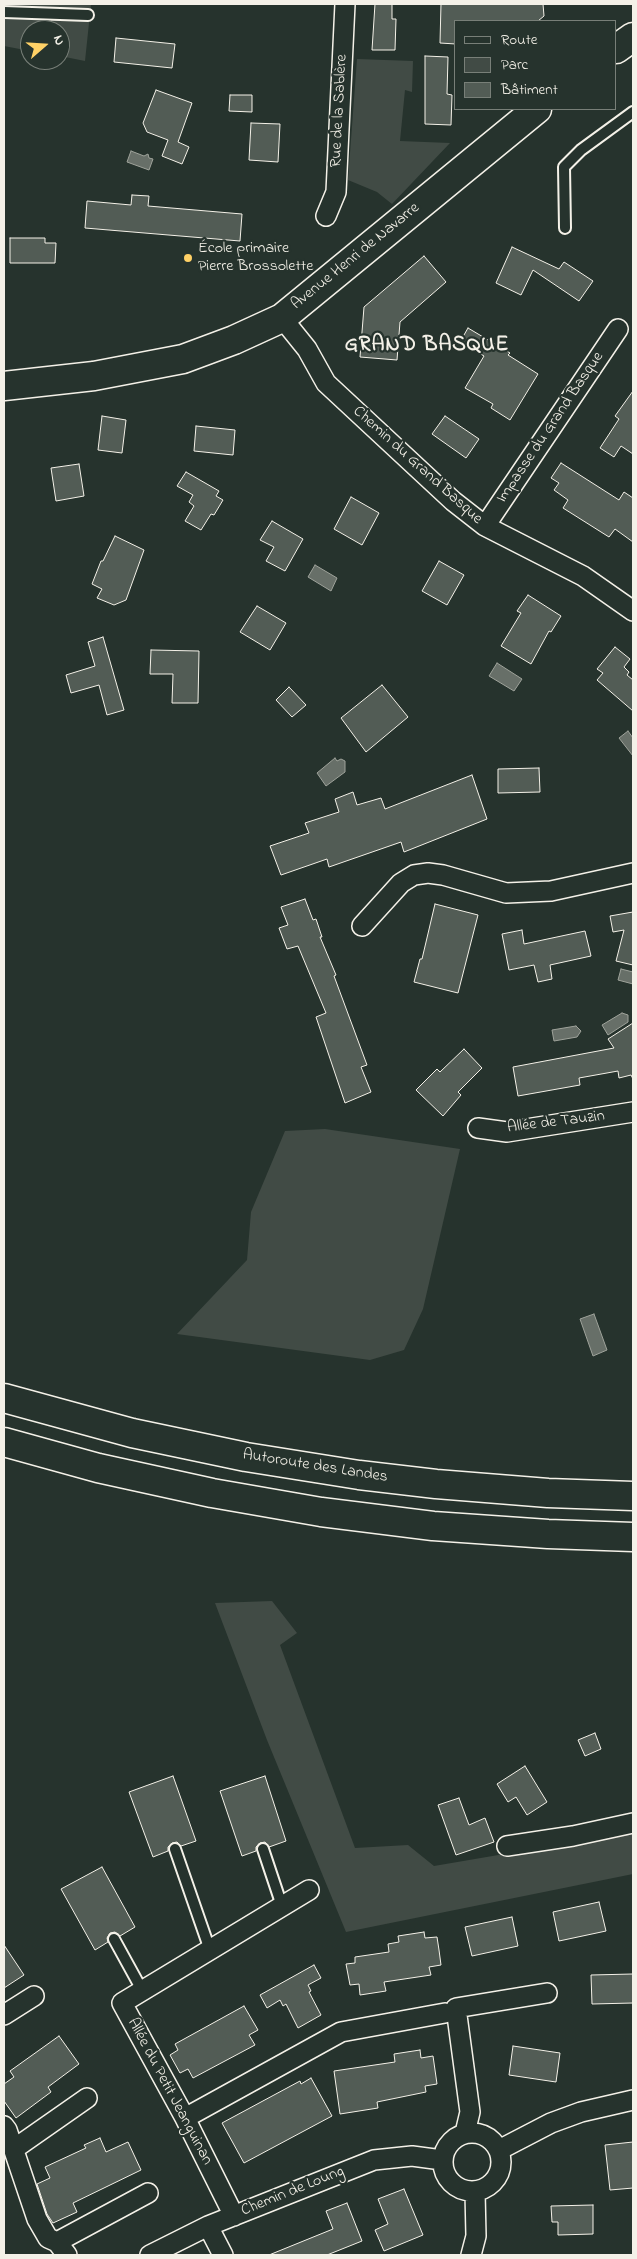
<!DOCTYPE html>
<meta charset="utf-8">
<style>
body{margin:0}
#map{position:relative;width:637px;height:2259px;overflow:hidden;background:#26332d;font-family:"Indie Flower",sans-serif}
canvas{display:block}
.frame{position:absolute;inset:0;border:5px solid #f4f1e8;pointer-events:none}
.legend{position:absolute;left:454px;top:20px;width:162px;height:90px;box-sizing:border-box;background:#26332d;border:1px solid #787f78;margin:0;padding:6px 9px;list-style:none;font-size:15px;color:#f4f1e8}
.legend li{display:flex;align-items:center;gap:10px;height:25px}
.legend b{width:25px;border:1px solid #787f78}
.north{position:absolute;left:20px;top:20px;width:50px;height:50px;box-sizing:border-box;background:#26332d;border:1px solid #787f78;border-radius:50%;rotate:71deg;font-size:14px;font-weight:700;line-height:20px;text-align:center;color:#f4f1e8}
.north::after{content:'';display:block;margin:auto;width:18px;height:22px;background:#ffd166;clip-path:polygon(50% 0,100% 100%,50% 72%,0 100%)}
</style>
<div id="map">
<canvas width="637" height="2259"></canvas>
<div class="frame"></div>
<ul class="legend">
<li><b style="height:6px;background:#26332d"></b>Route</li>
<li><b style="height:14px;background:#414b45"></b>Parc</li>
<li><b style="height:14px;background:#525c55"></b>Bâtiment</li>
</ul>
<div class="north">N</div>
</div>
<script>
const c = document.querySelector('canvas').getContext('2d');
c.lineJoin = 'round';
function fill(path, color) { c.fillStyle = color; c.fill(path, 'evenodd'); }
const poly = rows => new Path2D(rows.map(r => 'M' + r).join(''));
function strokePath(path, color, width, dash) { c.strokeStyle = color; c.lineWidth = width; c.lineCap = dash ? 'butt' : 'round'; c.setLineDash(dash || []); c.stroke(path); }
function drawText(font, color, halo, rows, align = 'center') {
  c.font = font + ' "Indie Flower",sans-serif'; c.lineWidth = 4.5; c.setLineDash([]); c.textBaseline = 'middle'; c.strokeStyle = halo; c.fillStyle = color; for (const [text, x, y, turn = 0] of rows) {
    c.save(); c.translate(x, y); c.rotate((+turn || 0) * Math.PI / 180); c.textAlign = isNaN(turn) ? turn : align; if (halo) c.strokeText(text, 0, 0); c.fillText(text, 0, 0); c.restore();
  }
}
fill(poly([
 [4,4,91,4,85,61,60,56,60,30,30,30,30,51,4,46],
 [357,59,413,61,412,92,405,90,400,141,450,143,392,204,377,192,348,180],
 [325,1129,460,1149,423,1309,404,1350,370,1360,177,1334,247,1260,251,1212,285,1131],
 [272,1601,297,1633,280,1645,355,1848,408,1845,434,1866,633,1832,633,1874,346,1932,267,1740,215,1603]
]), '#414b45');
const water = poly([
 [131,151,144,156,148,154,149,158,153,159,149,170,127,162,131,151],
 [315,565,337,578,331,591,308,577,315,565],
 [497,663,522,679,514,691,489,676,497,663],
 [628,731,633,738,633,756,619,738,628,731],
 [335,758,337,761,341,759,345,761,345,772,326,786,317,773,335,758],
 [621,969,633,972,633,984,618,980,621,969],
 [622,1013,628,1015,628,1022,608,1035,602,1025,622,1013],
 [576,1026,581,1031,577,1037,554,1041,552,1030,576,1026],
 [594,1314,607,1350,593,1356,580,1319,594,1314]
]);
fill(water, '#676f68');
strokePath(water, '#9fa39b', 1);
const building = poly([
 [375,4,392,4,392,19,396,19,395,50,372,50,375,4],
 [441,4,543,4,544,16,538,21,456,21,456,44,440,43,441,4],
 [116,38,175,44,172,68,114,62,116,38],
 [425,56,448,57,447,94,452,95,451,125,425,124,425,56],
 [156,90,192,103,178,142,189,147,182,164,162,156,168,140,147,132,143,123,156,90],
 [230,95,252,95,252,112,229,111,230,95],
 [251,123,280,124,278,162,249,160,251,123],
 [132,195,149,196,148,206,242,214,240,241,85,228,87,201,131,205,132,195],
 [10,238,45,238,45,243,56,243,55,263,10,263,10,238],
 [512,247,559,269,564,262,593,281,579,301,533,270,521,295,496,283,512,247],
 [424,256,446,282,400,322,397,360,360,357,364,307,424,256],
 [468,328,510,353,508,355,538,374,510,420,491,408,493,404,465,388,484,356,460,342,468,328],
 [633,391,633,454,621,446,614,457,600,448,619,419,615,416,633,391],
 [102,416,126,420,122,453,98,450,102,416],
 [445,416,479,439,466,458,432,434,445,416],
 [196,426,235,430,233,455,194,451,196,426],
 [561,463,619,500,624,492,633,498,633,542,615,529,609,537,563,508,568,500,554,490,559,483,551,478,561,463],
 [79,464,84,496,56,501,51,468,79,464],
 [186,472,219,491,216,496,223,500,214,515,211,514,201,530,185,521,194,506,189,502,193,495,177,486,186,472],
 [351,497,379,513,362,545,334,529,351,497],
 [272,521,303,539,285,571,266,561,274,547,260,540,272,521],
 [115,536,144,550,126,600,114,605,97,598,102,589,92,584,101,561,103,561,115,536],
 [439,561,464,575,447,605,422,591,439,561],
 [528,595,561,616,551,632,549,631,531,664,501,646,521,613,517,611,528,595],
 [257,606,286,623,270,650,240,632,257,606],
 [103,637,124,710,107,715,99,685,71,693,66,675,95,666,88,642,103,637],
 [615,647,630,659,624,667,629,672,627,675,633,680,633,711,597,680,603,673,597,669,615,647],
 [151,650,199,651,198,703,172,703,173,674,150,674,151,650],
 [382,685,408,717,366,752,341,718,382,685],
 [289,687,306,705,292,717,276,700,289,687],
 [539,768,540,792,498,793,498,769,539,768],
 [472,775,487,819,404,852,401,842,329,867,327,859,281,875,270,846,309,833,305,823,339,812,335,799,353,792,357,805,381,798,385,809,472,775],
 [305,899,313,920,316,919,322,937,320,937,336,975,334,976,367,1065,361,1067,371,1092,345,1103,316,1017,326,1013,298,946,287,949,279,928,288,925,281,907,305,899],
 [435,904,478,915,458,993,414,982,420,959,422,959,435,904],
 [633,912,633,965,616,961,624,930,613,932,610,916,633,912],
 [522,930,524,944,585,931,591,956,550,965,552,979,538,982,534,965,509,970,502,934,522,930],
 [633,1023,633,1079,631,1075,619,1078,618,1071,579,1078,580,1085,518,1096,513,1067,614,1048,608,1039,633,1023],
 [464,1049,482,1068,458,1092,461,1095,443,1116,416,1090,437,1069,440,1072,464,1049],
 [595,1733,601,1749,585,1756,578,1740,595,1733],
 [525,1766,547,1802,527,1815,516,1797,508,1802,497,1784,525,1766],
 [173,1776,196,1841,181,1846,177,1842,172,1843,168,1847,168,1851,153,1857,129,1792,173,1776],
 [265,1776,286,1841,269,1847,265,1842,260,1843,256,1847,256,1851,242,1856,220,1791,265,1776],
 [459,1798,469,1825,485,1818,494,1842,456,1855,438,1805,459,1798],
 [102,1867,135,1927,120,1936,115,1932,110,1933,107,1938,108,1942,95,1950,61,1889,102,1867],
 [599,1902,606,1931,559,1941,553,1912,599,1902],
 [512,1917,518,1946,472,1956,465,1927,512,1917],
 [424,1932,425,1938,437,1937,439,1950,441,1965,429,1967,431,1975,384,1982,386,1991,360,1995,359,1984,350,1985,346,1964,355,1963,355,1957,389,1952,388,1944,399,1942,398,1936,424,1932],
 [4,1945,24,1975,4,1988,4,1945],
 [314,1965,321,1978,308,1985,311,1991,309,1992,321,2015,298,2028,286,2004,283,2006,280,2000,267,2008,260,1995,314,1965],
 [633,1974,633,2003,592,2004,591,1975,633,1974],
 [244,2006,258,2030,249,2035,255,2045,193,2078,188,2069,180,2073,170,2055,178,2050,175,2044,244,2006],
 [59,2036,79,2064,48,2087,51,2092,16,2118,4,2101,4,2084,14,2077,10,2071,59,2036],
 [513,2046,560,2053,556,2082,509,2075,513,2046],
 [420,2050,421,2058,433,2056,437,2084,425,2086,426,2092,377,2102,378,2108,340,2114,334,2071,395,2062,394,2054,420,2050],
 [311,2078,332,2116,244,2163,222,2123,300,2081,301,2084,311,2078],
 [100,2138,106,2152,128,2142,141,2170,73,2203,77,2212,53,2223,47,2214,37,2184,50,2178,45,2167,86,2148,84,2145,100,2138],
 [633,2142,633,2188,610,2190,605,2145,633,2142],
 [404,2189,423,2235,384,2251,375,2230,388,2224,378,2199,404,2189],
 [347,2203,362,2241,327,2255,269,2255,333,2229,326,2211,347,2203],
 [593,2205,593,2234,558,2235,558,2222,552,2222,551,2206,593,2205]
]);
fill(building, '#525c55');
strokePath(building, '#f4f1e8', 1);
const lane = poly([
 [4,12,88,15],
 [565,228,564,167,581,150,633,112],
 [175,1849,210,1950],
 [263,1849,282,1906],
 [114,1939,142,1990]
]);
const street = poly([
 [326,216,336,192,345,4],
 [282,318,307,349,326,383,453,501,485,526,583,576,633,611],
 [485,526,618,329],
 [362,926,401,883,414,875,428,873,443,875,506,893,551,891,633,873],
 [478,1128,507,1132,633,1112],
 [507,1846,573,1836,633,1823],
 [4,2015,34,1996],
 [185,2118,341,2032,445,2013],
 [4,2126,7,2130,37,2219,48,2238,57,2242,67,2255],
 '443 2162a29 29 0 1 1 58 0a29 29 0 1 1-58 0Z',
 [465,2133,470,2112,456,2008,547,1993],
 [14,2149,87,2098],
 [499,2150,551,2123,581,2112,633,2100],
 [234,2216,185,2118,122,2003,309,1890],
 [208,2226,223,2255],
 [57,2242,148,2193],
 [150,2255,208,2226,374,2160,412,2156,442,2160],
 [471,2255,476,2236,475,2192]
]);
const primary = poly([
 [616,49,633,37],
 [4,386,94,376,183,359,234,340,282,318,537,109]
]);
const highway = poly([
 [4,1398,132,1433,246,1457,359,1475,436,1484,548,1493,633,1496],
 [4,1442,98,1468,212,1493,321,1512,433,1526,548,1534,633,1537]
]);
strokePath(lane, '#f4f1e8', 14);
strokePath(street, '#f4f1e8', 22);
strokePath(primary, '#f4f1e8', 31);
strokePath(highway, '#f4f1e8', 31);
strokePath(lane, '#26332d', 10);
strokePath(street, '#26332d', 19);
strokePath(primary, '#26332d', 28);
strokePath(highway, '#26332d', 28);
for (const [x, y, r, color] of [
 [188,258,5,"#ffd166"]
]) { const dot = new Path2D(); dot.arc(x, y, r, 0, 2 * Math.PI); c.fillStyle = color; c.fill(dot); strokePath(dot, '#26332d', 2); }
drawText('16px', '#f4f1e8', '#26332d', [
 ["Rue de la Sablère",340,111,-87],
 ["Avenue Henri de Navarre",356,257,-39],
 ["Impasse du Grand Basque",551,428,-56],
 ["Chemin du Grand Basque",417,466,42],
 ["Allée de Tauzin",556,1123,-7],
 ["Autoroute des Landes",315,1467,9],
 ["Allée du Petit Jeanguinan",169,2092,62],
 ["Chemin de Loung",293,2192,-22]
]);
drawText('16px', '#f4f1e8', '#26332d', [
 ["École primaire",198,249],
 ["Pierre Brossolette",198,267]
], 'left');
c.letterSpacing = '1px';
drawText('bold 21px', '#f4f1e8', '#26332d', [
 ["GRAND BASQUE",427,347]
]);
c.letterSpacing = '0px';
</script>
